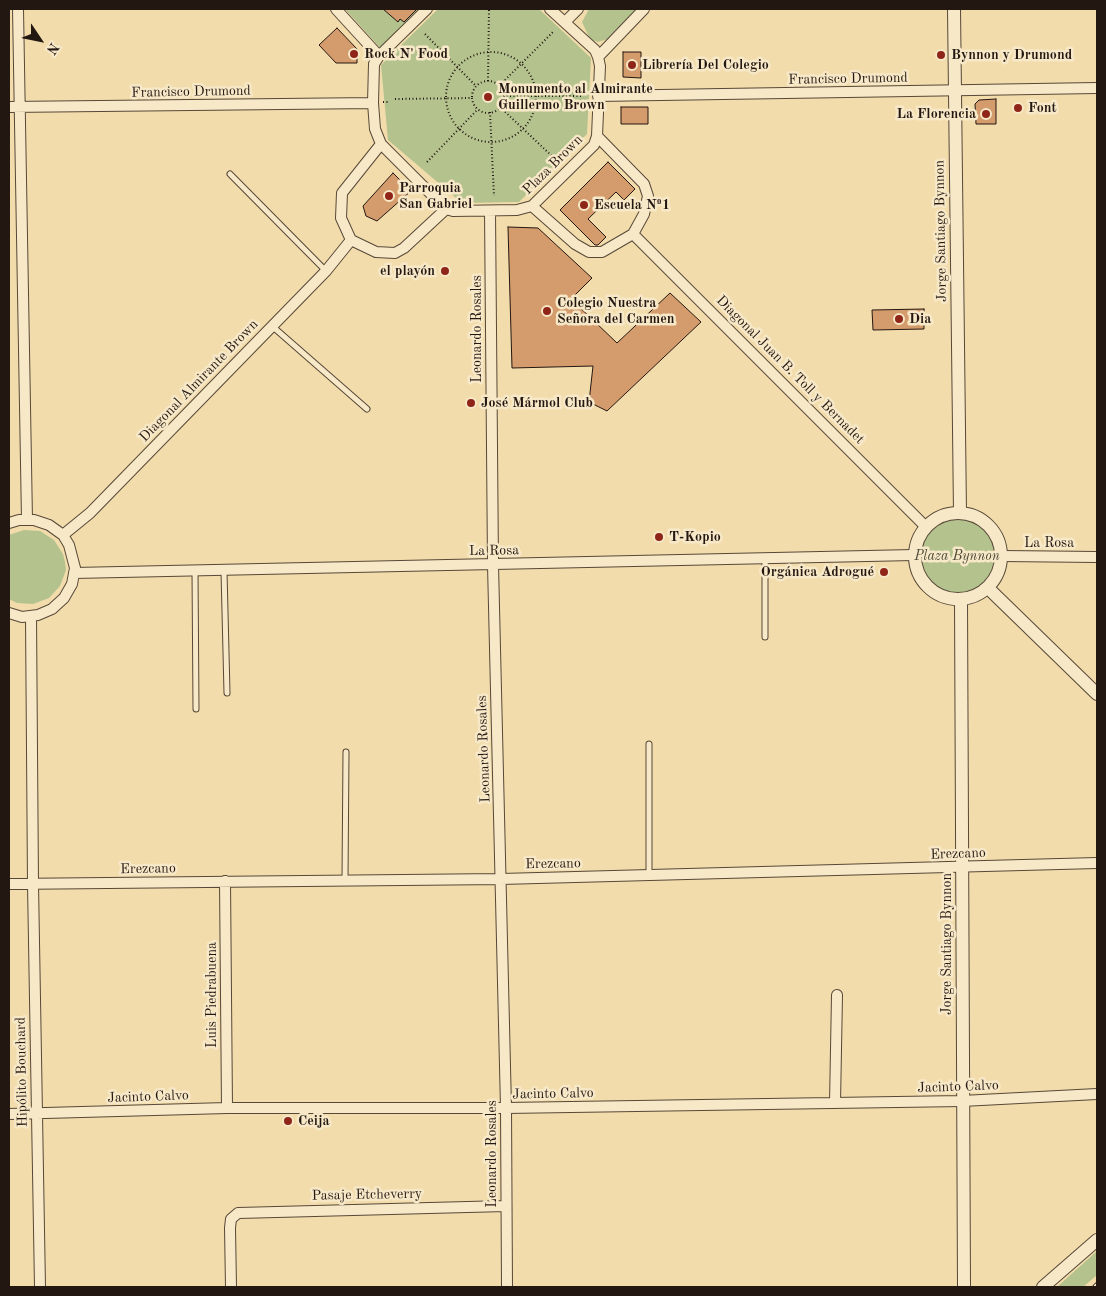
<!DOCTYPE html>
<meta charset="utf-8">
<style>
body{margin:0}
#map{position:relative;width:1106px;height:1296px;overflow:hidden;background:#f2dcab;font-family:"Old Standard TT",serif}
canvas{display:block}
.frame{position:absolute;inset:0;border:10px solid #231711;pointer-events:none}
.north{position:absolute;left:15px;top:15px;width:50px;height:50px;-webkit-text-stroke:4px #f7e8c8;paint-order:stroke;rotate:124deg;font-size:14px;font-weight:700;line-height:20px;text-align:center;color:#231711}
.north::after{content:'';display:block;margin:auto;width:18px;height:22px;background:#231711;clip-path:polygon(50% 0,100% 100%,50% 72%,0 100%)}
</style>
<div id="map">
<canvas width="1106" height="1296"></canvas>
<div class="frame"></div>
<div class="north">N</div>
</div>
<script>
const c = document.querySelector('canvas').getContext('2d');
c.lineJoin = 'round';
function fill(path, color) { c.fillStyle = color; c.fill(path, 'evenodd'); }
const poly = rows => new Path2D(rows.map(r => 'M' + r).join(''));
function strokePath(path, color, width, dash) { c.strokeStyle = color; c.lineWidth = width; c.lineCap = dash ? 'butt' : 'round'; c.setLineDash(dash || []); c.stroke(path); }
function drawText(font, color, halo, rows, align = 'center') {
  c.font = font + ' "Old Standard TT",serif'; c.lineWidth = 5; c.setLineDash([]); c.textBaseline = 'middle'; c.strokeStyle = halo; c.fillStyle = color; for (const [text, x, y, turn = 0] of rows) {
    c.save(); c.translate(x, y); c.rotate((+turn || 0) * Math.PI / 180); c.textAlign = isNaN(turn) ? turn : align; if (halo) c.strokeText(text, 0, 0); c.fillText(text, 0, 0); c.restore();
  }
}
fill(poly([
 [345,9,425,9,383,51],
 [438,9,539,9,591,58,587,134,519,202,462,203,388,140,381,65],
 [589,9,636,9,608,39,598,42,590,39,582,22],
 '919 556a38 38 0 1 1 76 0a38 38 0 1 1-76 0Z',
 [24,530,40,531,54,540,63,554,65,562,66,570,60,586,49,598,33,604,17,603,9,599,9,535],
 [1097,1251,1097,1275,1083,1287,1057,1287]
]), '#b4c28e');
const building = poly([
 [383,9,417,9,404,22,400,19,398,22,383,9],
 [337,28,357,49,357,63,336,63,319,45,337,28],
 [623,52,641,52,641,78,623,77,623,52],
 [996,99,996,124,976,124,975,104,979,100,996,99],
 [621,107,648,107,648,124,621,124,621,107],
 [608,162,635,189,624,200,616,192,588,219,606,237,598,245,595,245,560,210,608,162],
 [393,173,411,191,377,221,366,216,363,206,393,173],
 [508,227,538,228,592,278,571,299,617,343,670,293,701,322,607,411,589,402,593,366,512,368,508,227],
 [924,309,924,329,873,330,872,310,924,309]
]);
fill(building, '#d49b6c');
strokePath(building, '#231711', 1);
const service = poly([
 [230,174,326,271],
 [272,326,367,409],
 [195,571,196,709],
 [224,571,227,693],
 [765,637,765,559],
 [649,875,649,744],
 [345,880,346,752]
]);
const minor = poly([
 [18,9,27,520],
 [336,9,379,56],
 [427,9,379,56,374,64,373,103,375,129,381,144,446,209,453,211,517,210,532,206,594,145,597,136,600,66,598,57,595,50,550,9],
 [565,22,578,9],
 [598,57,644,9],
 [598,96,1097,88],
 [9,107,373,103],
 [381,144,342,193,341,218,351,240,376,252,395,253,404,248,446,209],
 [532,206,575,244,589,252,602,252,633,234,644,214,648,196,644,184,597,136],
 [490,211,493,565,506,1108,507,1287],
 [633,234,926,527],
 [9,523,19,520,34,520,49,525,63,535,69,545,75,568,72,584,64,598,52,609,38,615,22,617,9,613],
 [63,535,90,513,326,271,351,240],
 [1002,556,1097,557],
 [74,573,914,555],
 [31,616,33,884,40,1287],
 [225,881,227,1108],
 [9,884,501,879,1097,863],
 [835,1103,837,995],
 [9,1114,227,1108,506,1108,962,1101,1097,1094],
 [231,1287,230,1228,231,1219,238,1213,506,1206]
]);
const tertiary = poly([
 [954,9,960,513],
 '915 556a43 43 0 1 1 86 0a43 43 0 1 1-86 0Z',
 [988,588,1097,694],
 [961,600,964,1287],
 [1043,1287,1097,1240]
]);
strokePath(service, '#574838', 7);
strokePath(minor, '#574838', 12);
strokePath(tertiary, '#574838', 14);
strokePath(poly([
 [425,34,476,86],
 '446 97a45 45 0 1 1 90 0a45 45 0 1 1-90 0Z',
 [488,81,489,9],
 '472 97a16 16 0 1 1 32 0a16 16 0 1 1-32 0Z',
 [500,85,553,32],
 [503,96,581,96],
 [395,99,472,98],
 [383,102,389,102],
 [500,107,554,158],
 [490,112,494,196],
 [427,162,478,109]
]), '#231711', 2, [1, 2.5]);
strokePath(service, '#f7e8c8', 5);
strokePath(minor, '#f7e8c8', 10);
strokePath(tertiary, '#f7e8c8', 12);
const rail = poly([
 [1095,1287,1097,1285]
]);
strokePath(rail, '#231711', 5.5);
strokePath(rail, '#f7e8c8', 4, [11]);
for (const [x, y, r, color] of [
 [354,54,5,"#8f2418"],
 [941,55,5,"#8f2418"],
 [632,65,5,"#8f2418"],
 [488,97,5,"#8f2418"],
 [1018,108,5,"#8f2418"],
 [986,114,5,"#8f2418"],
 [389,196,5,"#8f2418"],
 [584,205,5,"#8f2418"],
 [445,271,5,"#8f2418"],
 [547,311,5,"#8f2418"],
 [899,319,5,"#8f2418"],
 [471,403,5,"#8f2418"],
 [659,537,5,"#8f2418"],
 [884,572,5,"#8f2418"],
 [288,1121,5,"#8f2418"]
]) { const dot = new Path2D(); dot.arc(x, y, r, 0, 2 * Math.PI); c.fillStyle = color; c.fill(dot); strokePath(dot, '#f7e8c8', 2); }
drawText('bold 14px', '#231711', '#f7e8c8', [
 ["Rock N' Food",364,54],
 ["Bynnon y Drumond",951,55],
 ["Librería Del Colegio",642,65],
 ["Monumento al Almirante",498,89],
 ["Guillermo Brown",498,105],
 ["Font",1028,108],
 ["La Florencia",976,114,"right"],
 ["Parroquia",399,188],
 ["San Gabriel",399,204],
 ["Escuela Nº1",594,205],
 ["el playón",435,271,"right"],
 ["Colegio Nuestra",557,303],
 ["Señora del Carmen",557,319],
 ["Dia",909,319],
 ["José Mármol Club",481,403],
 ["T-Kopio",669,537],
 ["Orgánica Adrogué",874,572,"right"],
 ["Ceija",298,1121]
], 'left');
drawText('14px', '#231711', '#f7e8c8', [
 ["Francisco Drumond",848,79,-1],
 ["Francisco Drumond",191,92,-1],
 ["Plaza Brown",553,165,-45],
 ["Jorge Santiago Bynnon",941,231,-91],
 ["Leonardo Rosales",477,329,-90],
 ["Diagonal Juan B. Toll y Bernadet",790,370,45],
 ["Diagonal Almirante Brown",199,381,-46],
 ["La Rosa",1049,543],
 ["La Rosa",494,551,-1],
 ["Leonardo Rosales",484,749,-92],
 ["Erezcano",958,854,-2],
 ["Erezcano",553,864,-1],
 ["Erezcano",148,869,-1],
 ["Jorge Santiago Bynnon",947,944,-90],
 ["Luis Piedrabuena",212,995,-90],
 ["Hipólito Bouchard",22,1072,-91],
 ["Jacinto Calvo",958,1087,-2],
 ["Jacinto Calvo",553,1094,-1],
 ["Jacinto Calvo",148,1097,-2],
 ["Leonardo Rosales",492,1154,-90],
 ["Pasaje Etcheverry",367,1195,-1]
]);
drawText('italic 14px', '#4e4a36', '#f7e8c8', [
 ["Plaza Bynnon",957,556]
]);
</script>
